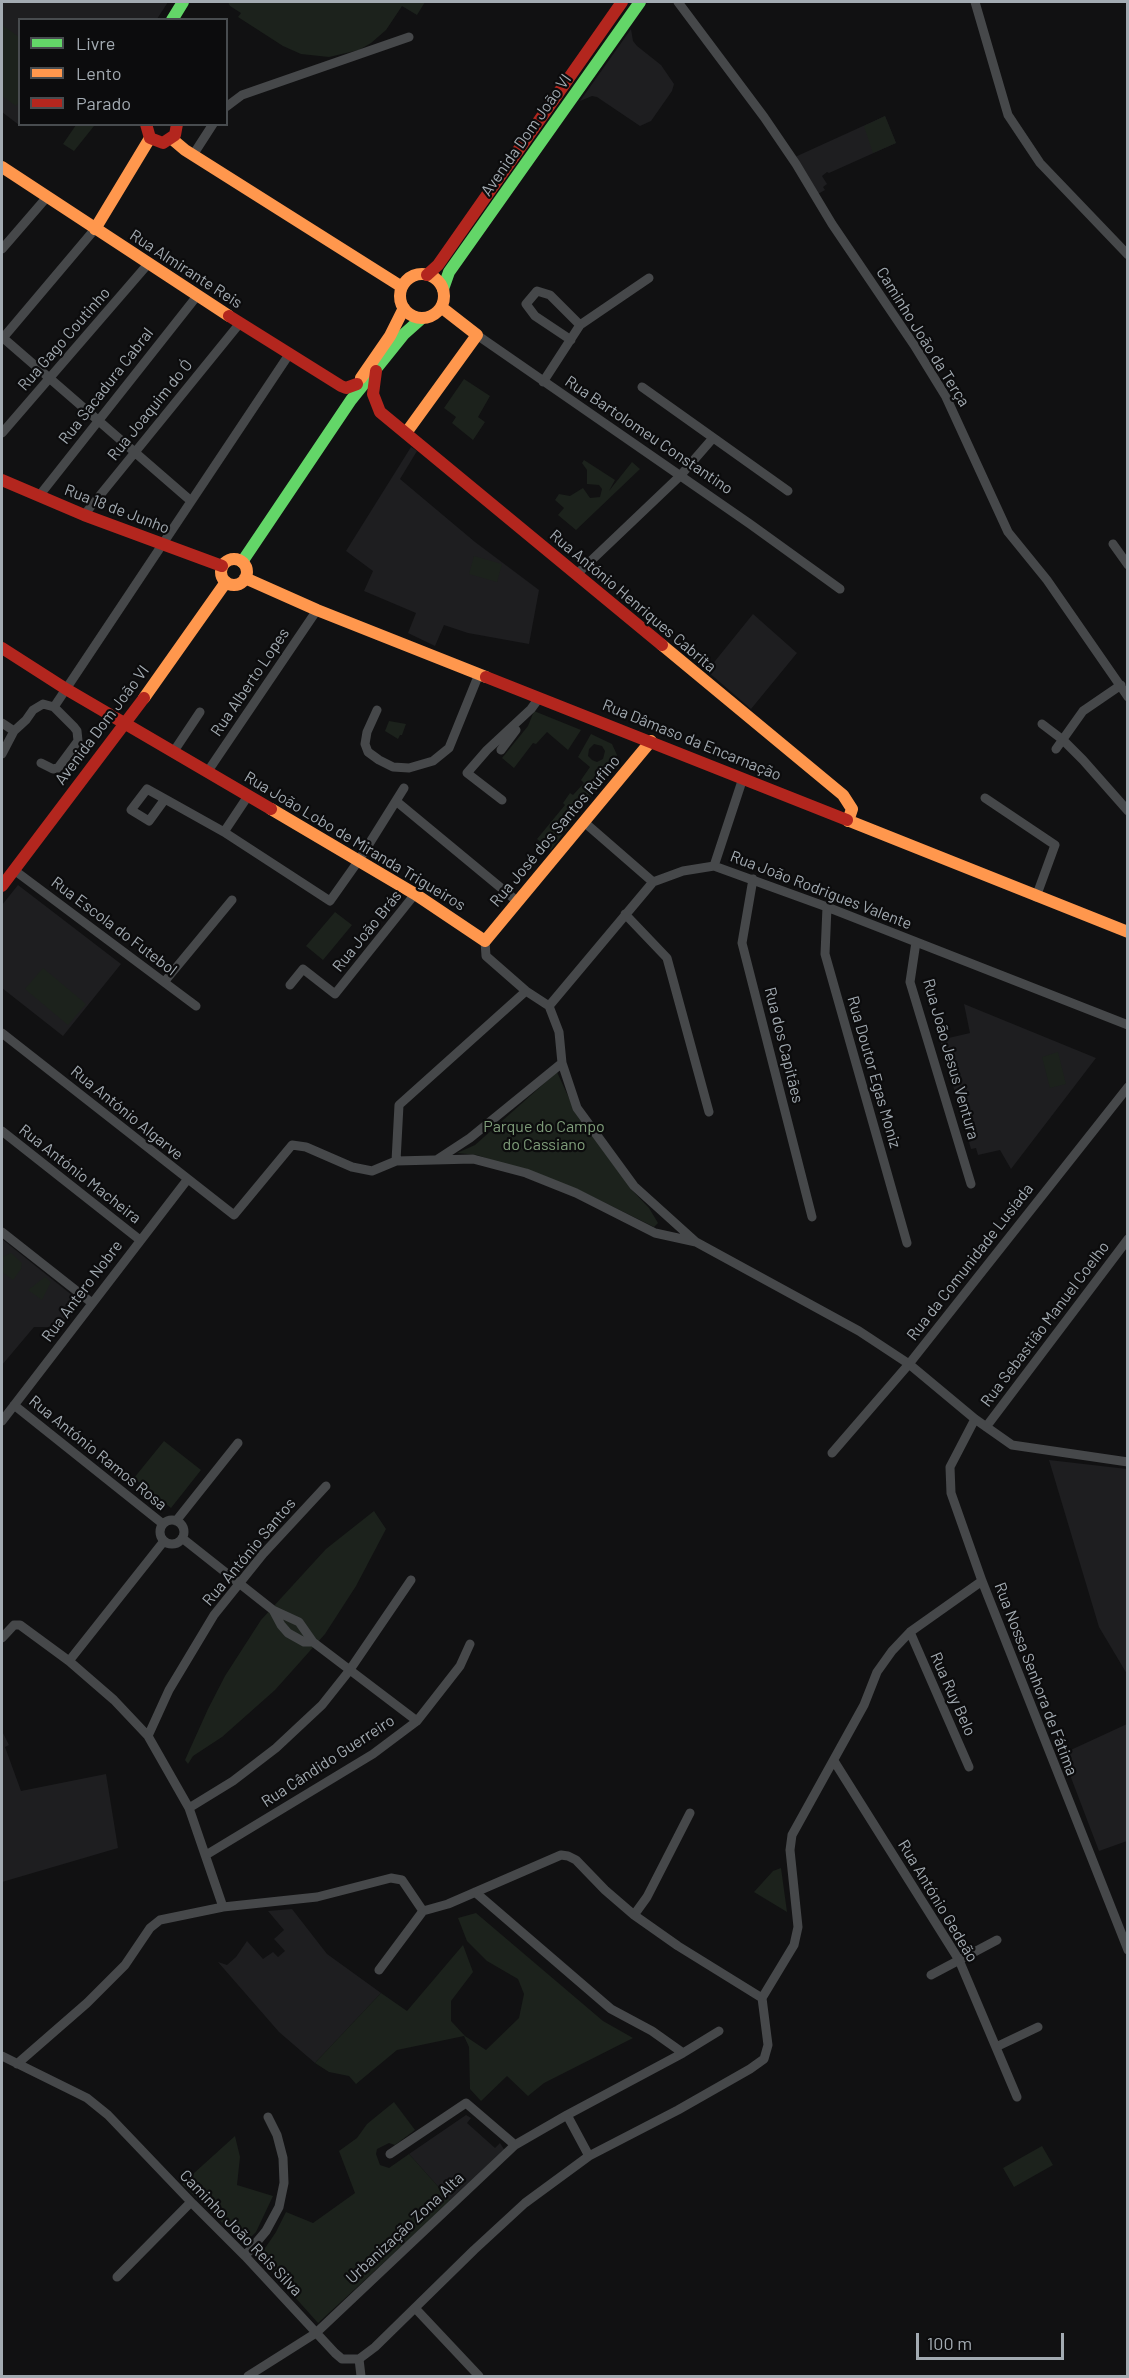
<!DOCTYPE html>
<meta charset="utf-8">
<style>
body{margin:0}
#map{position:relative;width:1129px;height:2378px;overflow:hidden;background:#111112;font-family:Barlow,sans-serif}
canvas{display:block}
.frame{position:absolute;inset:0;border:3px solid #a3abb2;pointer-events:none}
.legend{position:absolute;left:18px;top:18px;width:210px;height:108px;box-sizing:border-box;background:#0c0c0d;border:2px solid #484c4f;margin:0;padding:8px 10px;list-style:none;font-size:18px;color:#a3abb2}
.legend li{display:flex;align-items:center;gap:12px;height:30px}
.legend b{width:30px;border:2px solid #484c4f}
.scale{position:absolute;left:916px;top:2333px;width:148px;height:27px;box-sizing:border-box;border:3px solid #a3abb2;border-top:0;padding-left:8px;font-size:18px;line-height:21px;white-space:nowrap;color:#a3abb2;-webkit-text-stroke:4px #0c0c0d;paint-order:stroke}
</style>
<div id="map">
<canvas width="1129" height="2378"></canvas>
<div class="frame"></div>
<ul class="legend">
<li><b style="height:8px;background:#63d668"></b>Livre</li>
<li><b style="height:8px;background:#ff974d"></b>Lento</li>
<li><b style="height:8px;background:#b3261e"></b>Parado</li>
</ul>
<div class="scale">100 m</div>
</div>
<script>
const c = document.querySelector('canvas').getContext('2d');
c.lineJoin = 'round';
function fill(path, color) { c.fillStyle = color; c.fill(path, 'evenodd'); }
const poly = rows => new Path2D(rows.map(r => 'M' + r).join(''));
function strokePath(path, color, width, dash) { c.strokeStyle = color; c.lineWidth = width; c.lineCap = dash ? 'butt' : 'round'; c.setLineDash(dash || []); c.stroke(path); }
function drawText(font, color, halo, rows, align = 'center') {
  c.font = font + ' Barlow,sans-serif'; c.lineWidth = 4.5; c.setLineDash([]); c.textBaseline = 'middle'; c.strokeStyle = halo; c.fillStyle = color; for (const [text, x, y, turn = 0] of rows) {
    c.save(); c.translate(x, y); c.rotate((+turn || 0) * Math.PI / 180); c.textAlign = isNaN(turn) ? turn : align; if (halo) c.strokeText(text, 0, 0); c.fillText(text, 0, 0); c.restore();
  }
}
fill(poly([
 [2,2,168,2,157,19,20,20,19,125,2,112],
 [631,29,633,41,637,46,661,65,674,84,672,91,651,121,640,126,597,97,592,96,580,101],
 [885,116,896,143,829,173,827,172,822,176,827,184,823,187,825,190,818,194,795,157],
 [411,447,417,451,400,479,475,542,539,590,529,644,468,633,444,625,435,646,408,633,416,613,364,591,373,571,346,551],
 [753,614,797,653,751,709,707,671],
 [18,885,121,964,63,1036,2,988,2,905],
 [964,1004,1096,1058,1011,1169,1000,1150,978,1155,976,1148,971,1149,940,1040,970,1033],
 [2,1239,78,1300,60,1327,34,1327,2,1365],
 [1049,1460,1127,1469,1127,1674,1099,1627],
 [1127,1724,1127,1841,1099,1851,1062,1754],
 [2,1731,9,1745,5,1747,21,1791,106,1774,118,1848,2,1882],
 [292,1909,327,1954,381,1993,315,2063,279,2032,218,1962,227,1965,236,1957,247,1941,263,1959,273,1952,278,1957,285,1951,274,1939,284,1930,268,1911],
 [466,2115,471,2118,467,2123,495,2148,500,2143,505,2151,451,2201,409,2154]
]), '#1e1e20');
fill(poly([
 [228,2,425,2,417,15,402,6,386,30,371,43,359,50,329,57,301,54,283,46,238,17,241,13,230,6],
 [2,25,19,37,20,101,16,106,2,96],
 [885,116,896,143,873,153,864,126],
 [76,125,94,126,74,151,63,144],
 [464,379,490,396,478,417,485,422,473,440,452,423,456,417,444,408],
 [584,460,615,480,609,491,632,462,640,469,576,530,558,515,564,508,555,500,559,494,570,496,583,488,590,498,600,497,602,489,599,485,587,484,587,470,582,463],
 [474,556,502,564,497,582,469,574],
 [534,711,581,730,568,750,547,732,536,744,533,743,514,768,502,758,528,726],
 [389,721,406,724,402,735,400,735,398,739,385,731],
 [591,734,612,744,617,755,616,763,551,850,537,839,565,805,563,803,570,793,573,795,584,783,581,780,590,767,578,757],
 [594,744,602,746,605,751,603,759,597,762,592,760,588,756,589,749],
 [335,912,352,925,323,960,306,946],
 [43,968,86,1004,68,1025,25,989],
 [1058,1052,1066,1084,1050,1088,1042,1057],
 [557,1072,574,1109,630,1188,649,1208,658,1223,654,1227,577,1189,477,1155,457,1153,475,1145],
 [11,1253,22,1263,21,1269,13,1280,2,1272,4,1264,2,1257],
 [45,1277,51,1282,42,1300,28,1290],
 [164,1441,201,1470,171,1508,134,1478],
 [374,1511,386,1529,356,1586,325,1634,275,1690,222,1737,193,1756,188,1764,185,1760,208,1709,225,1676,261,1620,326,1549],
 [781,1868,787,1912,754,1892,773,1871],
 [476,1913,603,2021,633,2038,544,2083,528,2096,507,2076,481,2101,470,2089,469,2047,464,2036,397,2050,356,2084,349,2076,329,2072,315,2063,381,1993,407,2011,463,1945,473,1972,451,2001,451,2021,465,2036,486,2050,519,2018,524,1994,518,1979,487,1961,467,1941,458,1918],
 [394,2102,415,2130,395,2145,389,2143,377,2149,376,2154,380,2165,389,2168,409,2154,451,2201,318,2323,259,2257,276,2232,286,2212,313,2223,355,2193,339,2151,357,2138,367,2124],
 [235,2136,240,2157,237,2185,273,2196,256,2232,244,2244,182,2184],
 [1042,2146,1053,2165,1014,2187,1003,2168]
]), '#1c221c');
strokePath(poly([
 [678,2,764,117,796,164,832,224,914,345,946,397,1008,532,1047,580,1128,697],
 [975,2,1008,115,1040,163,1128,255],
 [226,107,242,95,409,37],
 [193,155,213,124],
 [2,249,47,197],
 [477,335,750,524,840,589],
 [2,337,191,501],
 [2,339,95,229],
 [571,340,535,316,526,304,537,291,550,295,580,325],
 [543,382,580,325,649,278],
 [642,387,788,491],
 [2,433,148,264],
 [39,496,197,296],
 [84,515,240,323],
 [1113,544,1128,565],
 [576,575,680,476,713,438],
 [377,710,367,732,365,744,368,752,379,760,393,767,409,768,433,761,449,748,479,674],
 [2,723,14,731],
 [1042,724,1063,740,1083,760,1128,811],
 [1056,749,1083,711,1121,685],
 [501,750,516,730],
 [174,751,200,712],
 [2,754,14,731,26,720,33,710,43,704,54,707,290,353],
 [41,763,53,769,58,768,78,741,77,731,74,727,54,707],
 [208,771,317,610],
 [985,798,1055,845,1036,897],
 [165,799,149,821,131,810,147,789,165,799,224,832,330,901,359,860,404,788],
 [502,800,467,773,487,750,531,709,539,698],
 [396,801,518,902],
 [584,822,653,882],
 [224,832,248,796],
 [714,866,743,778],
 [14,870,196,1006],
 [753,879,742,943,812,1217],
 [827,907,825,954,907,1243],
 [625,914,667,958,709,1112],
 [485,941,486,956,526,991,549,1006],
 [916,942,910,982,971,1184],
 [165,981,232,900],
 [290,985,303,969,335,994,415,894],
 [549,1006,559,1032,562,1063,577,1108,634,1186,696,1242,859,1331,909,1364,975,1419,1012,1445,1128,1462],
 [549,1006,653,882,683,871,714,866,827,907,1128,1025],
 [2,1033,234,1215,292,1145,306,1147,352,1167,372,1171,396,1161,473,1159,526,1173,576,1193,655,1233,696,1242],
 [2,1131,140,1240],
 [438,1159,470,1138,562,1063],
 [396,1161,399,1105,526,991],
 [2,1232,92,1303],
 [14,1405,163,1524],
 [975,1419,950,1467,951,1493,982,1581,1128,1950],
 [2,1421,187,1180],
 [986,1427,1128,1239],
 [832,1453,909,1364,1128,1087],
 '160 1532a12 12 0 1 1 24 0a12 12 0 1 1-24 0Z',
 [176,1521,238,1443],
 [182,1538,273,1610,299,1622,313,1642,417,1721],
 [273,1610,281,1625,288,1633,304,1642,313,1642],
 [910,1632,969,1767],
 [2,1638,14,1625,20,1625,69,1661,114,1700,148,1736,189,1808,223,1907],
 [69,1661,164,1541],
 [148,1736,169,1690,214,1615,263,1554,326,1486],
 [834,1761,959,1960,1017,2097],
 [189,1808,233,1781,276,1748,322,1705,349,1671,411,1580],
 [206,1855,373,1754,417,1721,460,1666,470,1644],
 [475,1892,611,2009,652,2031,683,2053],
 [423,1911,448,1904,561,1855,568,1856,576,1860,605,1890,634,1915,678,1946,762,1998],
 [634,1915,647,1897,690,1813],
 [379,1970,423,1911],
 [931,1975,997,1940],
 [996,2047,1038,2027],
 [2,2056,87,2098,108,2115,193,2204,245,2256,335,2353,342,2359,359,2359,375,2347,474,2250,525,2203,589,2156,678,2110,750,2069,764,2059,768,2045,762,1998,794,1945,798,1927,790,1850,792,1835,864,1705,877,1672,892,1651,910,1632,982,1581],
 [17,2064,87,2003,125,1965,150,1928,160,1920,223,1907,317,1897,391,1878,402,1880,423,1911],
 [567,2115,589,2156],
 [390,2154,466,2103,515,2145],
 [245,2256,266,2231,279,2207,284,2183,283,2158,277,2135,268,2117],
 [117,2277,191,2202],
 [415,2308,479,2376],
 [359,2359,361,2376],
 [248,2376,316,2333,515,2145,567,2115,683,2053,719,2031]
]), '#46484a', 9);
strokePath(poly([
 [172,20,183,2],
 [443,289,449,272,640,2],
 [242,562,351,400,404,334,422,318]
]), '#63d668', 12);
strokePath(poly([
 [172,139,185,150,402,287],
 [2,167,229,316],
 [95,229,150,138],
 '400 296a22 22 0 1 1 44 0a22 22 0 1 1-44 0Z',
 [361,378,390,336,404,308],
 [406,433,477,335,441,307],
 '221 572a13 13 0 1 1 26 0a13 13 0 1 1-26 0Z',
 [245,578,317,610,486,677],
 [662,645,843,795,852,809,848,821],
 [144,698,226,582],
 [271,809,415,894,485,941,651,741],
 [847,820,1128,932]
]), '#ff974d', 12);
strokePath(poly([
 [146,124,150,138,163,143,175,135,177,124],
 [427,275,438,265,622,2],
 [229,316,341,386,346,388,357,384],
 [376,371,373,394,380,412,662,645],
 [2,480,84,515,222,566],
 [2,648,66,689,271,809],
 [486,677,847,820],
 [2,886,144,698]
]), '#b3261e', 12);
drawText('16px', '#a3abb2', '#0c0c0d', [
 ["Avenida Dom João VI",526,135,-55],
 ["Rua Almirante Reis",186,269,33],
 ["Caminho João da Terça",923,337,58],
 ["Rua Gago Coutinho",64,339,-49],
 ["Rua Sacadura Cabral",106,386,-52],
 ["Rua Joaquim do Ó",150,410,-51],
 ["Rua Bartolomeu Constantino",649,435,34],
 ["Rua 18 de Junho",117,509,21],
 ["Rua António Henriques Cabrita",633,601,40],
 ["Rua Alberto Lopes",250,682,-56],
 ["Avenida Dom João VI",102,725,-53],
 ["Rua Dâmaso da Encarnação",692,740,22],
 ["Rua José dos Santos Rufino",555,831,-50],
 ["Rua João Lobo de Miranda Trigueiros",355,841,31],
 ["Rua João Rodrigues Valente",821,890,21],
 ["Rua Escola do Futebol",114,926,37],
 ["Rua João Brás",367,931,-51],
 ["Rua dos Capitães",784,1045,76],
 ["Rua João Jesus Ventura",951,1059,74],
 ["Rua Doutor Egas Moniz",874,1072,74],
 ["Rua António Algarve",127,1113,39],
 ["Rua António Macheira",80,1174,38],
 ["Rua da Comunidade Lusíada",970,1262,-52],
 ["Rua Antero Nobre",82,1291,-53],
 ["Rua Sebastião Manuel Coelho",1045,1324,-53],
 ["Rua António Ramos Rosa",98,1453,39],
 ["Rua António Santos",249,1552,-50],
 ["Rua Nossa Senhora de Fátima",1036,1679,69],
 ["Rua Ruy Belo",953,1694,66],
 ["Rua Cândido Guerreiro",328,1761,-33],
 ["Rua António Gedeão",938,1901,59],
 ["Urbanização Zona Alta",405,2228,-43],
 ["Caminho João Reis Silva",241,2233,46]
]);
drawText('16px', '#7f9d7a', '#0c0c0d', [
 ["Parque do Campo",544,1127],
 ["do Cassiano",544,1145]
]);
</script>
